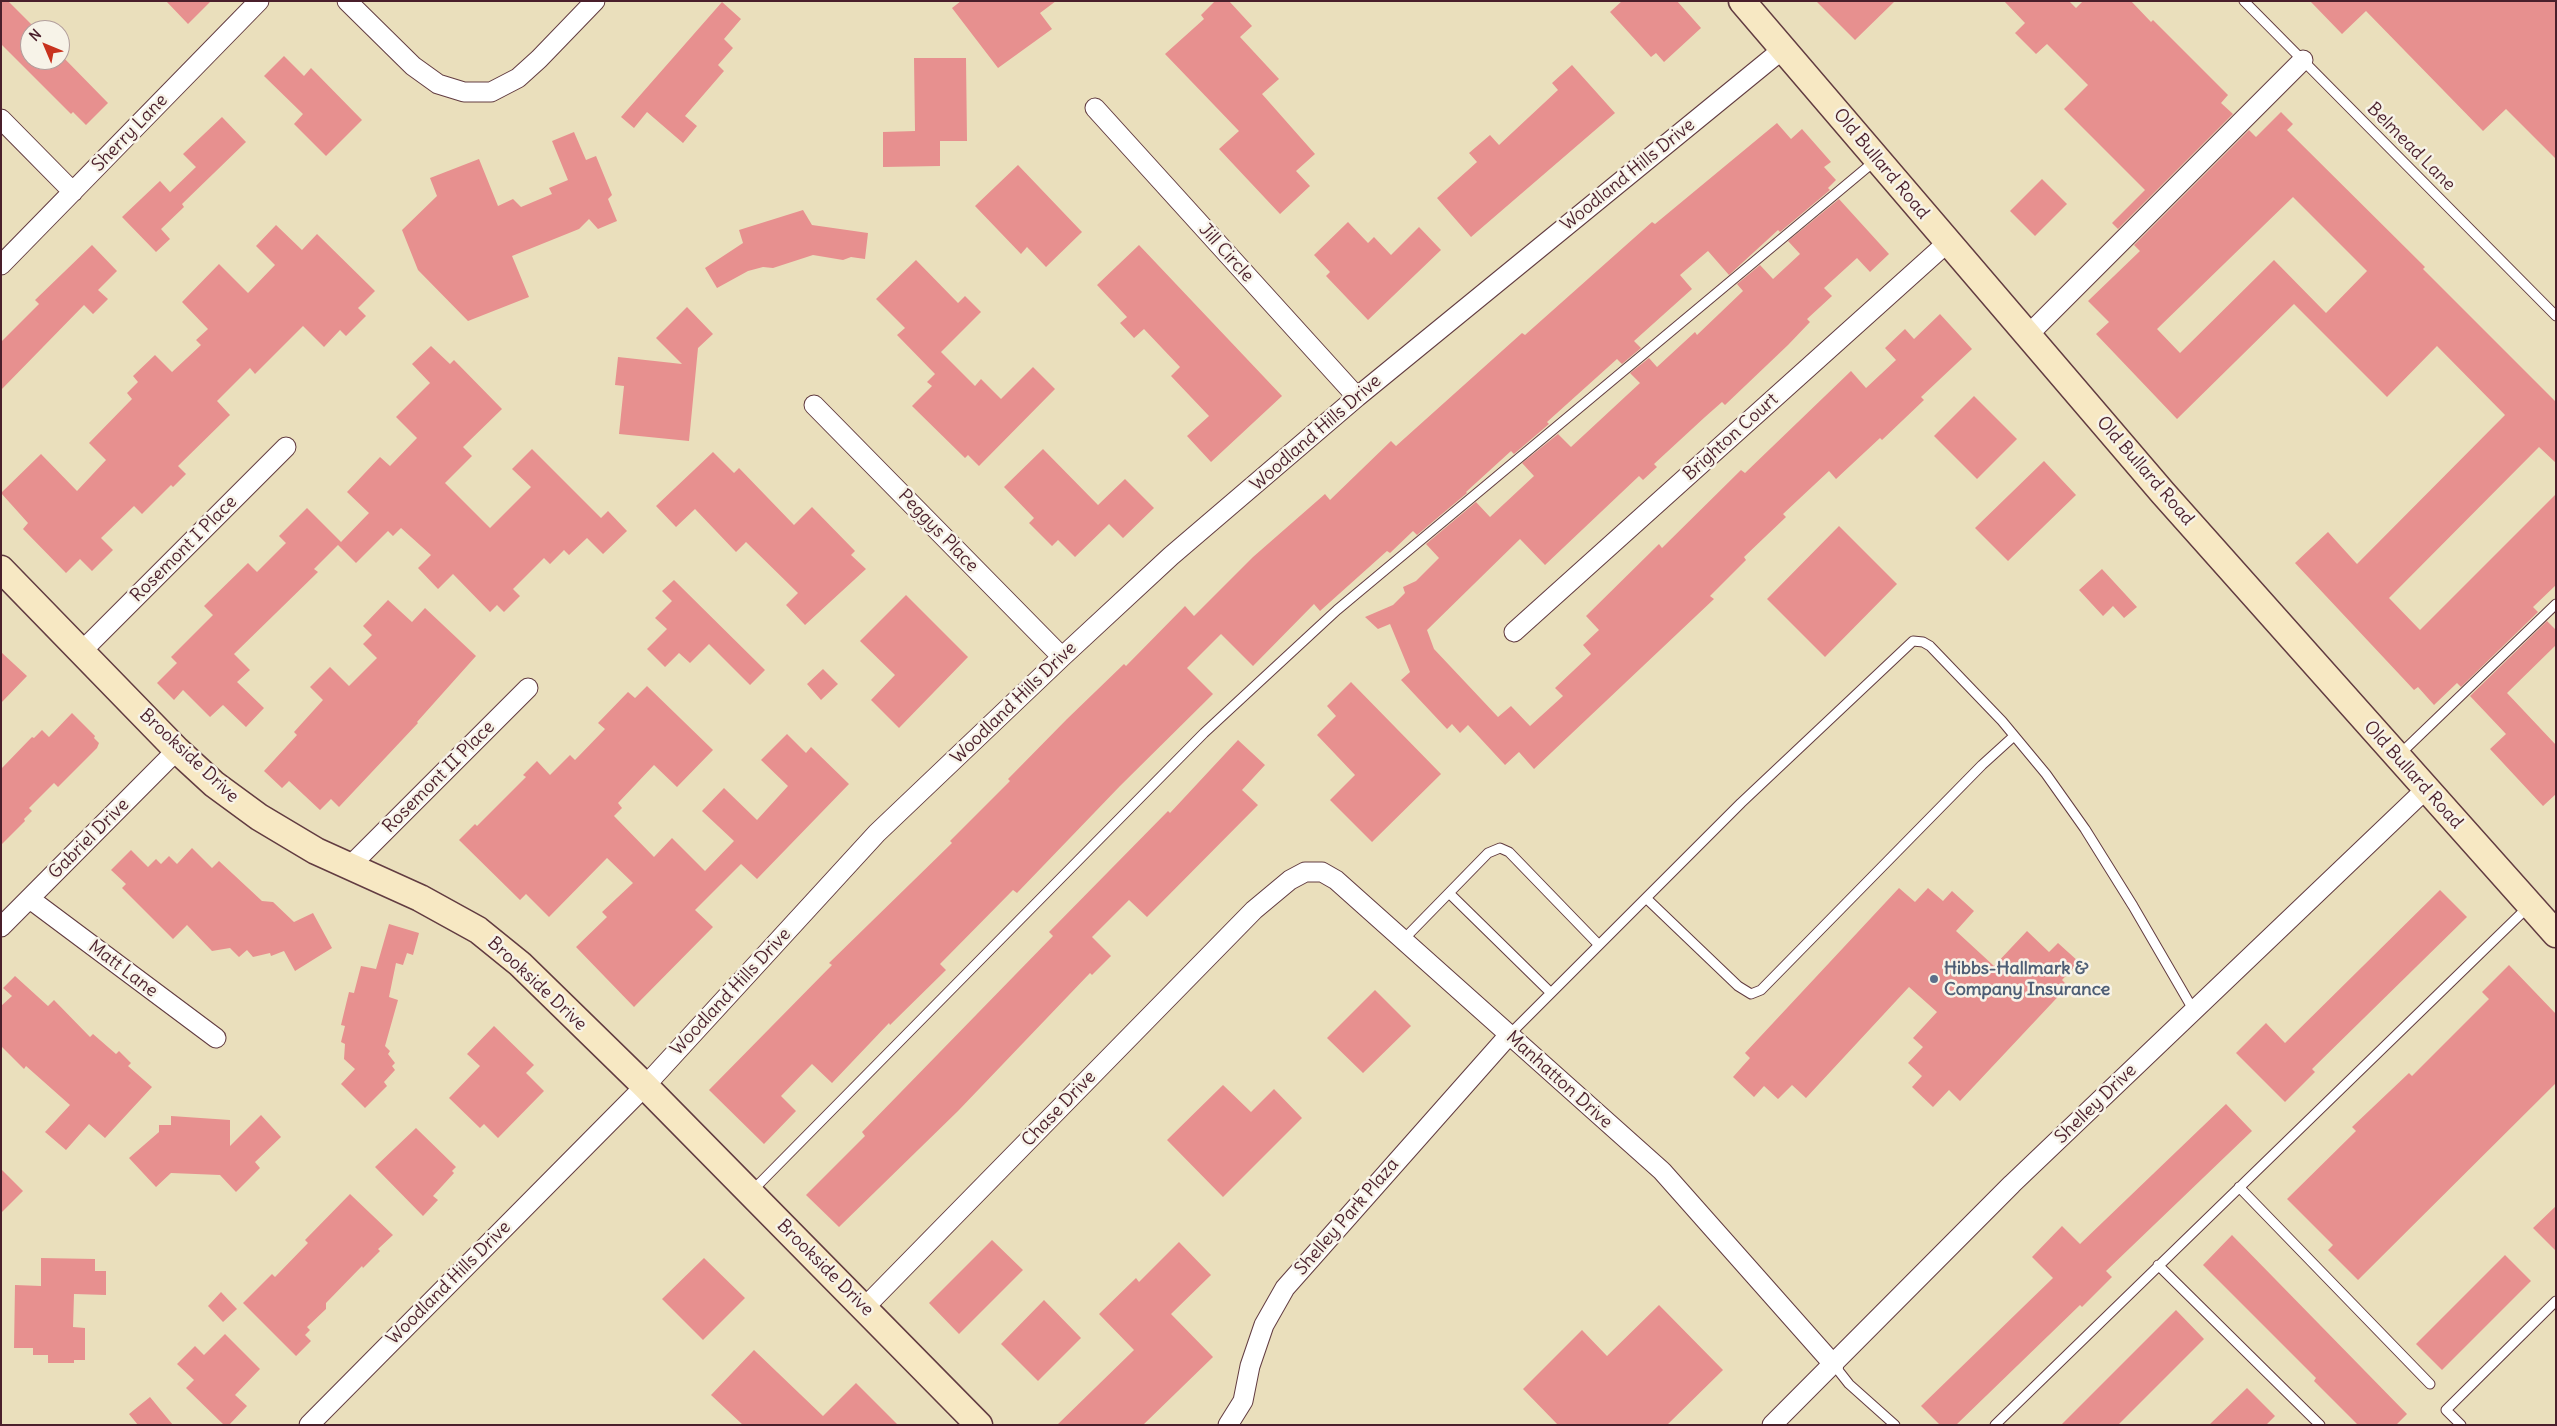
<!DOCTYPE html>
<style>
body{margin:0}
#map{position:relative;width:2557px;height:1426px;overflow:hidden;background:#eadfbc;font-family:Delius,sans-serif}
canvas{display:block}
.frame{position:absolute;inset:0;border:2px solid #4a1f2b;pointer-events:none}
.north{position:absolute;left:20px;top:20px;width:50px;height:50px;box-sizing:border-box;background:#f7f3e8;border:1px solid #b29e9c;border-radius:50%;rotate:315deg;font-size:14px;font-weight:700;line-height:20px;text-align:center;color:#4a1f2b}
.north::after{content:'';display:block;margin:auto;width:18px;height:22px;background:#c8321e;clip-path:polygon(50% 0,100% 100%,50% 72%,0 100%)}
</style>
<div id="map">
<canvas width="2557" height="1426"></canvas>
<div class="frame"></div>
<div class="north">N</div>
</div>
<script>
const c = document.querySelector('canvas').getContext('2d');
c.lineJoin = 'round';
function fill(path, color) { c.fillStyle = color; c.fill(path, 'evenodd'); }
const poly = rows => new Path2D(rows.map(r => 'M' + r).join(''));
function strokePath(path, color, width, dash) { c.strokeStyle = color; c.lineWidth = width; c.lineCap = dash ? 'butt' : 'round'; c.setLineDash(dash || []); c.stroke(path); }
function drawText(font, color, halo, rows, align = 'center') {
  c.font = font + ' Delius,sans-serif'; c.lineWidth = 5; c.setLineDash([]); c.textBaseline = 'middle'; c.strokeStyle = halo; c.fillStyle = color; for (const [text, x, y, turn = 0] of rows) {
    c.save(); c.translate(x, y); c.rotate((+turn || 0) * Math.PI / 180); c.textAlign = isNaN(turn) ? turn : align; if (halo) c.strokeText(text, 0, 0); c.fillText(text, 0, 0); c.restore();
  }
}
fill(poly([
 [1,1,8,1,37,30,30,30,30,60,60,60,60,54,108,103,86,125,73,112,71,114,1,44],
 [166,1,211,1,188,24],
 [961,1,1056,1,1040,13,1052,29,998,68,952,8],
 [1215,1,1229,1,1252,26,1240,37,1279,79,1262,94,1315,154,1296,171,1310,186,1280,214,1219,149,1239,131,1165,54,1204,19,1201,15],
 [1622,1,1677,1,1701,28,1664,62,1656,53,1651,57,1610,12],
 [1816,1,1895,1,1855,40],
 [2004,1,2069,1,2076,8,2083,1,2131,1,2151,22,2153,20,2228,95,2221,103,2233,114,2118,229,2112,223,2145,190,2064,109,2088,85,2047,44,2036,54,2015,33,2025,23],
 [2310,1,2556,1,2556,159,2506,109,2483,131,2366,11,2342,34],
 [722,2,741,19,724,39,733,48,718,65,724,71,685,116,697,126,683,143,647,112,634,128,621,117],
 [284,56,304,76,311,68,362,120,326,156,294,124,303,114,264,76],
 [914,58,966,58,967,141,940,141,940,166,883,167,883,132,915,131],
 [1572,65,1615,113,1471,237,1437,198,1477,162,1469,153,1490,135,1499,145,1558,90,1552,83],
 [2281,112,2293,124,2287,130,2425,267,2423,269,2556,402,2556,463,2539,447,2389,598,2420,630,2556,494,2556,585,2533,607,2538,612,2461,687,2457,683,2434,705,2418,687,2414,690,2295,563,2328,532,2357,564,2505,415,2437,346,2387,397,2294,304,2177,419,2096,334,2109,322,2088,301,2140,251,2134,245,2249,130,2256,137],
 [2293,197,2367,271,2326,313,2274,260,2180,353,2157,329],
 [222,117,246,142,182,204,184,207,161,229,170,239,156,252,122,217,160,181,170,192,196,167,183,154],
 [1777,123,1791,139,1802,129,1831,162,1824,167,1836,180,1828,188,1830,190,1780,232,1778,230,1729,275,1708,251,1680,275,1692,289,1634,341,1641,348,1622,364,1617,359,1547,422,1549,424,1514,454,1511,451,1466,492,1467,493,1417,535,1413,531,1390,553,1387,551,1320,611,1314,604,1253,666,1221,634,1187,668,1213,694,1120,786,1017,893,1013,890,940,964,946,970,890,1025,889,1023,832,1083,812,1064,781,1096,796,1111,764,1144,709,1090,832,965,829,963,952,843,950,841,1010,781,1008,779,1067,719,1124,664,1126,666,1185,606,1194,616,1253,557,1325,494,1330,500,1391,441,1396,446,1522,333,1525,335,1652,222,1655,224],
 [574,132,586,160,596,156,612,195,608,199,617,221,598,229,589,219,579,229,512,256,529,297,468,321,418,270,402,230,437,196,430,178,479,159,498,206,513,199,521,207,552,194,549,188,568,180,552,141],
 [1018,165,1082,232,1046,267,1027,247,1021,254,975,206],
 [2042,179,2067,204,2035,236,2010,211],
 [1839,199,1889,254,1870,272,1857,258,1824,288,1832,296,1807,319,1810,322,1788,345,1725,405,1722,402,1705,417,1654,464,1657,467,1643,480,1639,476,1545,565,1520,539,1427,630,1434,649,1498,717,1511,706,1530,726,1563,696,1555,688,1591,654,1583,645,1599,630,1586,616,1659,544,1662,548,1741,470,1745,473,1851,371,1866,388,1896,360,1885,348,1905,329,1914,339,1940,314,1972,349,1921,397,1924,400,1882,440,1880,438,1836,479,1829,471,1783,514,1786,517,1744,557,1746,560,1710,596,1714,599,1534,769,1519,752,1505,765,1468,725,1460,733,1452,724,1447,729,1401,680,1410,672,1390,624,1378,629,1365,617,1393,605,1405,593,1403,587,1416,581,1439,558,1426,544,1476,502,1490,517,1534,476,1522,463,1558,434,1571,447,1640,383,1630,373,1649,358,1657,367,1695,332,1697,335,1743,291,1737,284,1760,265,1773,279,1800,254,1788,241],
 [803,210,812,225,868,233,865,259,851,257,843,260,813,255,773,268,763,267,748,271,717,288,705,268,743,243,739,230],
 [1348,222,1368,243,1374,237,1391,255,1419,227,1441,250,1368,320,1326,276,1330,272,1314,255],
 [276,225,302,250,317,234,375,291,358,308,366,316,346,336,340,330,324,347,303,326,255,374,250,368,217,401,230,415,178,466,186,474,173,487,171,485,142,514,134,506,101,538,113,550,92,571,80,559,66,573,23,529,28,523,1,493,41,454,77,491,106,460,89,443,132,399,127,393,138,382,133,376,155,355,172,372,201,345,196,340,208,329,182,302,219,264,248,293,275,265,256,246],
 [92,245,117,271,98,290,108,299,93,314,84,305,1,390,1,342,39,304,35,300],
 [1139,245,1282,396,1211,462,1187,436,1209,416,1171,376,1180,367,1144,329,1134,338,1120,323,1127,317,1097,285],
 [916,260,958,303,965,296,981,312,941,352,975,386,981,379,1001,399,1033,367,1055,389,979,466,968,455,965,458,912,406,932,386,927,382,935,374,897,335,905,328,876,299],
 [687,307,713,334,698,348,689,441,619,434,624,386,615,385,618,357,682,364,656,338],
 [431,346,450,364,454,360,502,409,463,447,472,456,445,483,490,528,531,487,512,469,532,449,601,518,608,511,627,531,603,554,587,538,569,555,564,550,550,564,544,558,513,589,520,596,504,612,497,605,490,612,453,574,438,589,418,568,431,555,401,528,393,536,388,531,356,563,338,545,314,569,318,572,234,654,250,670,237,682,264,708,246,727,223,705,210,717,183,690,174,700,157,683,177,663,171,657,213,615,204,606,248,563,257,572,286,543,279,536,307,508,341,542,369,513,347,492,380,457,390,466,417,438,396,417,430,383,412,364],
 [1974,396,2017,439,1977,479,1934,436],
 [1043,449,1098,505,1125,479,1154,508,1123,538,1109,524,1075,557,1058,540,1052,546,1029,523,1034,518,1004,487],
 [713,452,734,473,739,468,794,525,812,507,855,551,851,555,866,569,805,625,786,605,798,593,746,542,736,552,695,509,676,527,656,506],
 [2044,461,2076,495,2008,561,1975,528],
 [1839,526,1897,584,1825,657,1767,599],
 [2102,569,2137,607,2124,618,2113,606,2103,616,2079,590],
 [674,580,765,670,750,685,709,644,690,663,679,653,665,667,647,649,667,629,655,618,672,601,662,591],
 [906,595,968,657,899,728,871,700,895,675,860,641],
 [388,600,412,622,425,608,476,656,417,722,418,723,339,807,331,799,320,810,289,781,282,788,264,771,297,735,294,732,323,700,310,687,330,667,349,686,377,658,363,644,372,635,363,626],
 [2547,621,2556,630,2556,645,2507,693,2556,745,2556,794,2543,806,2490,749,2506,734,2470,696],
 [1,652,27,676,1,703],
 [823,669,838,684,821,700,807,684],
 [1351,682,1441,774,1372,842,1330,800,1355,775,1317,735,1336,716,1327,706],
 [647,686,713,750,677,787,654,765,618,803,622,808,614,816,654,857,672,838,705,871,734,841,702,811,724,788,757,820,788,786,761,760,787,734,806,753,811,747,849,784,757,879,741,864,695,910,713,927,634,1007,576,947,607,917,602,912,633,883,607,858,549,917,526,894,520,900,459,840,475,824,477,826,526,777,523,775,537,761,550,775,570,755,575,760,605,729,598,723,628,692,635,698],
 [72,713,95,736,94,738,99,743,97,748,58,787,54,783,29,808,32,811,24,819,25,821,1,845,1,769,32,737,34,738,42,730,49,737],
 [1238,740,1265,765,1242,790,1258,805,1147,917,1129,900,1092,937,1111,956,1092,975,1090,973,958,1111,839,1227,806,1195,865,1136,862,1132,1053,936,1049,932,1168,811,1170,813],
 [192,848,212,868,219,861,262,901,273,902,294,922,313,913,332,948,295,971,284,951,271,956,270,953,253,957,247,950,239,957,230,948,212,951,187,925,173,939,122,888,126,884,111,870,131,850,148,867,156,859,161,864,169,856,177,864],
 [1899,888,1915,902,1928,888,1943,901,1952,891,1974,911,1956,931,1994,966,2027,931,2049,952,2058,943,2079,962,2062,980,2068,986,1960,1101,1949,1090,1933,1107,1912,1087,1922,1076,1908,1063,1923,1047,1913,1038,1937,1012,1909,987,1806,1098,1792,1085,1778,1099,1764,1086,1754,1097,1733,1077,1750,1058,1745,1053],
 [2440,890,2467,917,2312,1069,2315,1072,2285,1102,2236,1053,2266,1023,2285,1043],
 [389,924,419,933,413,955,407,953,403,965,396,963,389,997,398,1000,385,1046,390,1051,388,1054,395,1063,392,1066,395,1070,384,1082,387,1086,365,1108,341,1084,355,1069,344,1059,345,1044,341,1042,345,1026,341,1025,349,992,354,993,361,966,376,969],
 [2509,965,2556,1014,2556,1083,2358,1280,2328,1250,2333,1245,2287,1199,2356,1131,2352,1127,2409,1073,2412,1076,2489,999,2482,992],
 [15,976,48,1006,54,1000,90,1037,93,1034,116,1054,119,1051,131,1063,128,1066,152,1087,105,1138,89,1124,66,1150,45,1132,70,1105,26,1066,24,1069,1,1046,1,1006,12,996,3,988],
 [1375,990,1411,1026,1363,1073,1327,1038],
 [494,1026,534,1065,526,1073,544,1091,498,1138,484,1124,480,1128,449,1098,480,1066,467,1054],
 [1223,1085,1251,1112,1274,1089,1302,1118,1223,1197,1167,1140],
 [2226,1104,2252,1131,2106,1271,2112,1277,2082,1307,2080,1305,1956,1425,1940,1425,1921,1406,2053,1278,2032,1257,2062,1226,2080,1244],
 [261,1115,281,1137,255,1162,260,1168,236,1192,220,1175,171,1173,156,1187,129,1158,159,1132,159,1125,171,1125,171,1116,230,1120,230,1146],
 [416,1128,456,1167,452,1171,454,1173,433,1196,438,1200,423,1216,375,1167],
 [1,1169,23,1191,1,1213],
 [350,1194,393,1235,378,1249,380,1251,363,1268,362,1266,326,1303,326,1309,307,1327,310,1330,305,1335,311,1341,296,1356,243,1303,272,1274,275,1277,308,1243,305,1240],
 [2556,1206,2556,1251,2533,1228],
 [2232,1235,2407,1414,2396,1425,2358,1425,2314,1381,2316,1378,2203,1265],
 [992,1240,1023,1270,959,1334,929,1303],
 [1179,1242,1211,1275,1171,1314,1213,1357,1143,1425,1057,1425,1134,1350,1099,1314,1136,1278,1139,1282],
 [2505,1255,2531,1281,2442,1370,2416,1344],
 [41,1258,95,1259,95,1271,106,1271,106,1295,74,1294,73,1327,85,1328,85,1360,74,1360,74,1363,48,1363,48,1355,33,1355,33,1348,14,1348,15,1285,41,1286],
 [704,1258,745,1298,703,1340,662,1299],
 [221,1292,237,1309,223,1322,208,1306],
 [1044,1300,1081,1338,1038,1381,1001,1344],
 [1659,1305,1723,1370,1667,1425,1558,1425,1523,1389,1582,1330,1607,1356],
 [2176,1310,2204,1339,2118,1425,2061,1425],
 [225,1334,260,1369,235,1395,247,1406,229,1425,224,1425,186,1388,194,1380,177,1364,195,1346,204,1355],
 [754,1350,823,1416,856,1383,898,1425,743,1425,711,1395],
 [2247,1388,2275,1416,2266,1425,2209,1425],
 [150,1397,173,1425,138,1425,129,1414]
]), '#e7908f');
const lane = poly([
 [2244,1,2556,316],
 [2399,755,2556,604],
 [1449,893,1551,993],
 [1646,898,1738,986,1751,994,1761,990,1982,765,2014,736],
 [1403,940,1488,853,1500,848,1509,852,1599,945],
 [1509,1035,1741,803,1913,641,1923,642,1930,646,2002,721,2046,774,2085,829,2133,906,2194,1011],
 [2239,1187,2430,1384],
 [752,1191,1204,733,1337,610,1876,160],
 [2158,1265,2320,1425],
 [1834,1365,1849,1384,1895,1425],
 [1995,1425,2529,906],
 [2461,1425,2446,1410,2556,1301]
]);
const street = poly([
 [347,1,413,66,438,84,464,92,491,92,518,78,539,59,595,1],
 [1095,108,1357,397],
 [1,119,73,192],
 [1,265,259,1],
 [2028,335,2303,60],
 [814,405,1062,657],
 [1514,632,1948,242],
 [81,652,286,447],
 [350,866,528,688],
 [30,899,216,1038],
 [1,927,177,750],
 [864,1308,1254,910,1290,880,1305,872,1322,872,1336,880,1662,1171,1834,1365],
 [309,1425,645,1086,877,833,1062,657,1171,556,1357,397,1783,49],
 [1228,1425,1243,1401,1250,1366,1264,1325,1285,1288,1509,1035],
 [1772,1425,2012,1184,2426,789]
]);
const secondary = poly([
 [1742,1,2163,493,2556,934],
 [1,569,177,750,214,784,259,817,316,851,420,898,478,930,520,964,645,1086,979,1425]
]);
strokePath(lane, '#623c41', 11);
strokePath(street, '#623c41', 21);
strokePath(secondary, '#623c41', 29);
strokePath(lane, '#fff', 9);
strokePath(street, '#fff', 19);
strokePath(secondary, '#f7e8c3', 26);
for (const [x, y, r, color] of [
 [1934,979,5,"#5c6f8a"]
]) { const dot = new Path2D(); dot.arc(x, y, r, 0, 2 * Math.PI); c.fillStyle = color; c.fill(dot); strokePath(dot, '#f7f3e8', 2); }
drawText('18px', '#4a1f2b', '#f7f3e8', [
 ["Sherry Lane",130,133,-46],
 ["Belmead Lane",2411,147,45],
 ["Old Bullard Road",1881,164,50],
 ["Woodland Hills Drive",1628,175,-39],
 ["Jill Circle",1226,253,48],
 ["Woodland Hills Drive",1316,433,-41],
 ["Brighton Court",1731,437,-42],
 ["Old Bullard Road",2145,471,49],
 ["Peggys Place",938,531,46],
 ["Rosemont I Place",184,549,-45],
 ["Woodland Hills Drive",1014,703,-44],
 ["Brookside Drive",189,756,43],
 ["Old Bullard Road",2413,775,48],
 ["Rosemont II Place",439,777,-45],
 ["Gabriel Drive",89,839,-45],
 ["Matt Lane",123,969,37],
 ["Brookside Drive",537,984,43],
 ["Woodland Hills Drive",731,992,-47],
 ["Manhatton Drive",1559,1080,42],
 ["Shelley Drive",2096,1104,-44],
 ["Chase Drive",1059,1109,-46],
 ["Shelley Park Plaza",1347,1217,-49],
 ["Brookside Drive",825,1268,45],
 ["Woodland Hills Drive",449,1283,-45]
]);
drawText('bold 18px', '#4e5e75', '#f7f3e8', [
 ["Hibbs-Hallmark &",1944,969],
 ["Company Insurance",1944,990]
], 'left');
</script>
